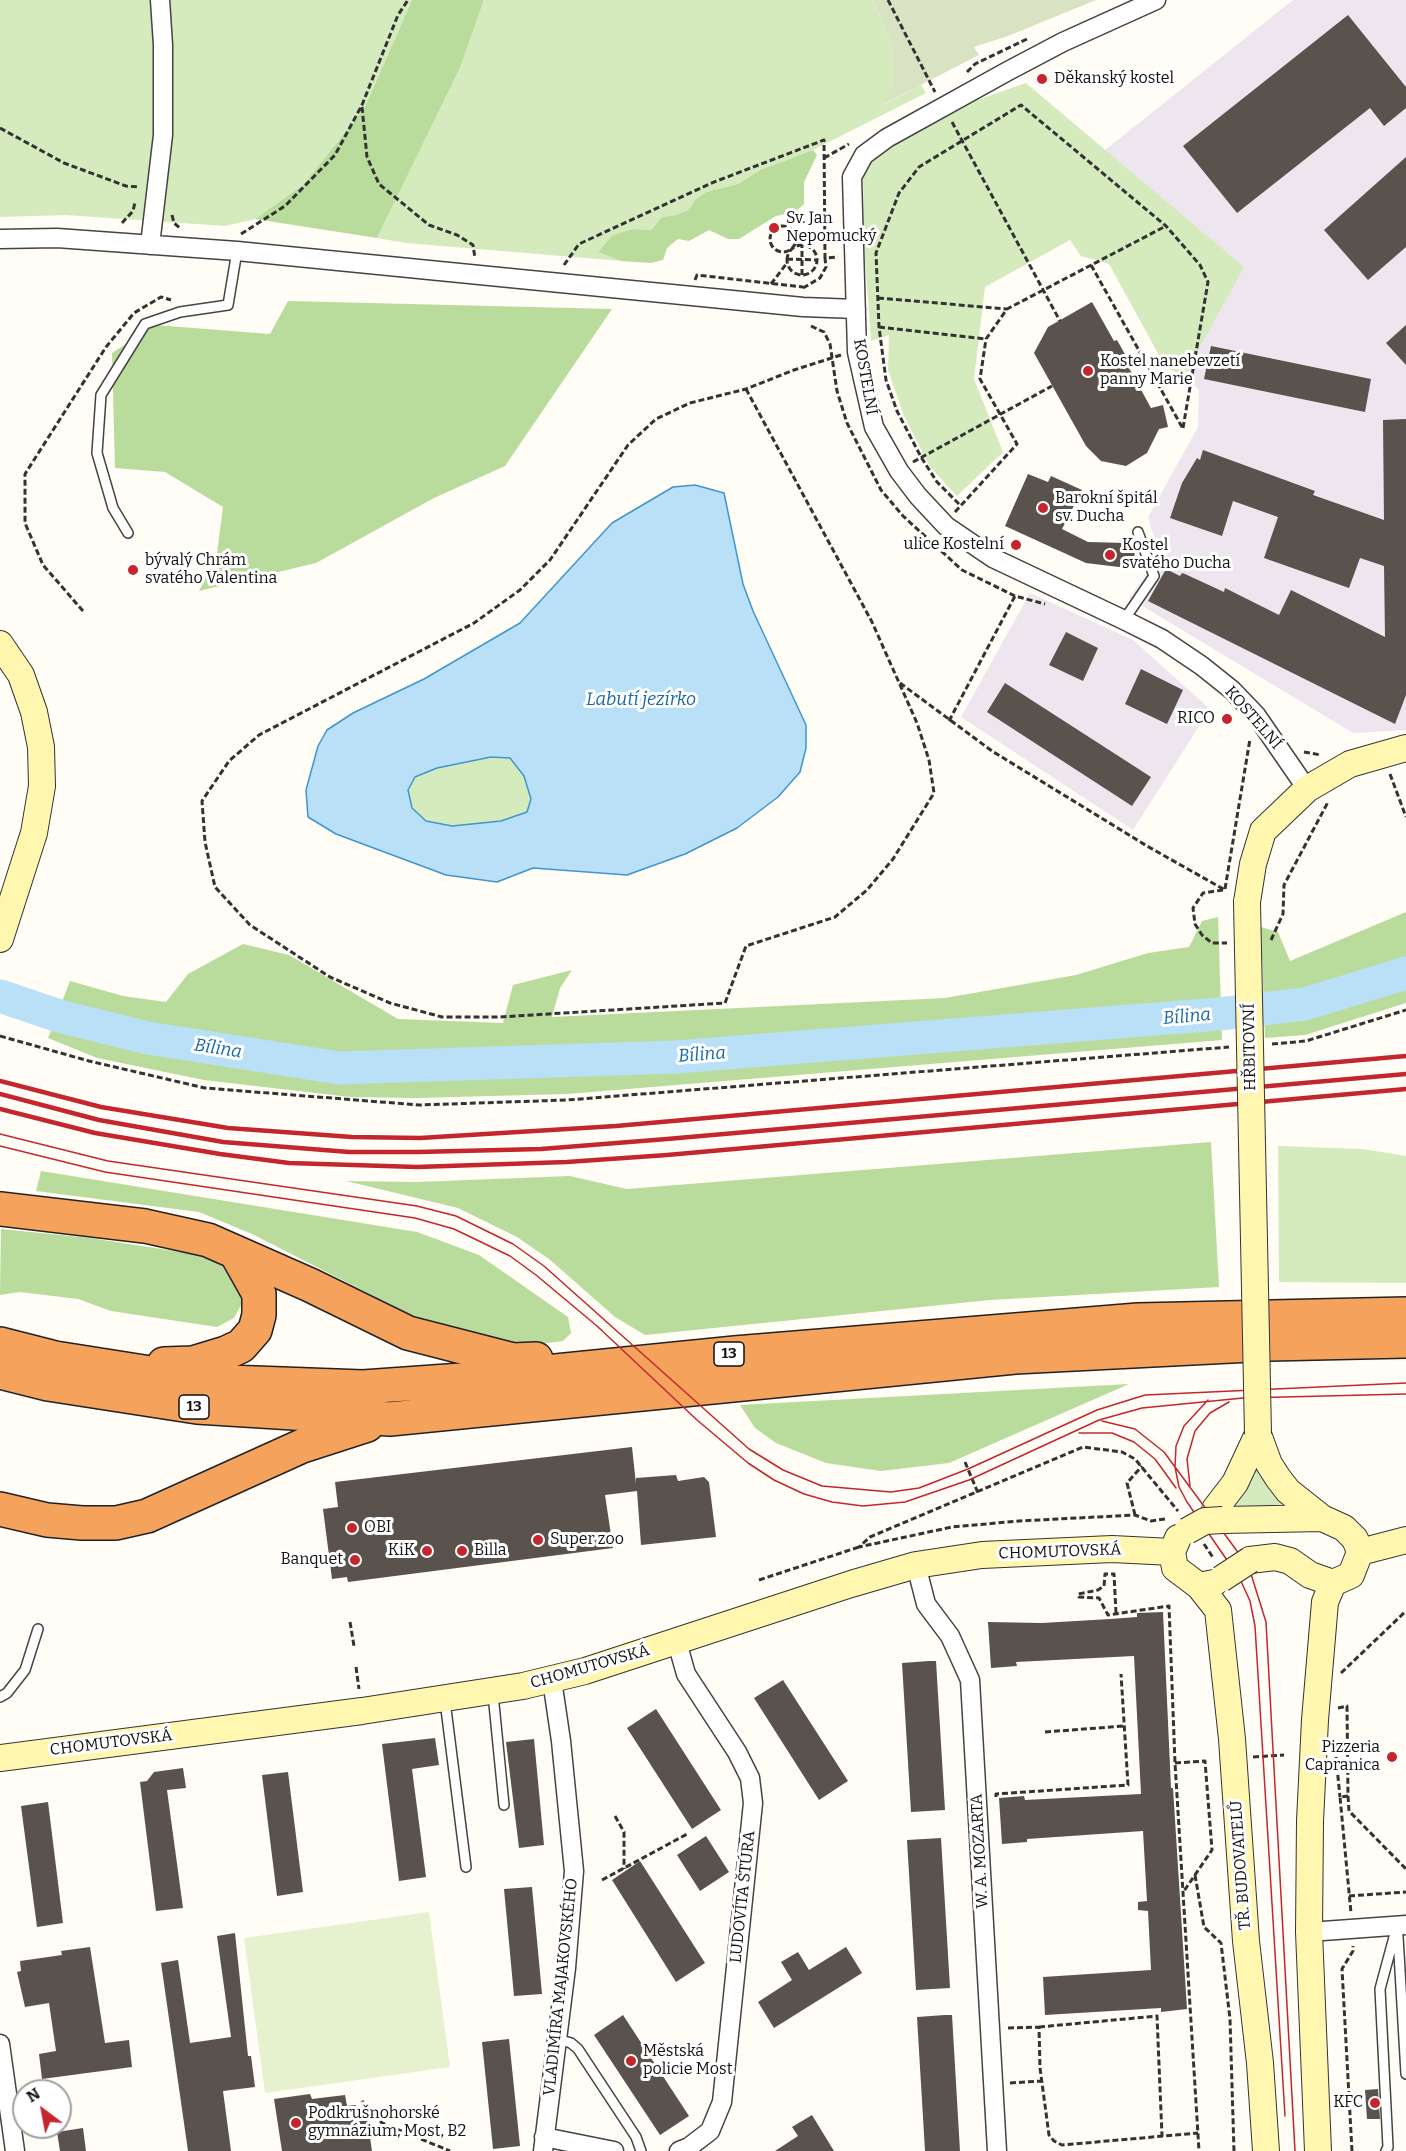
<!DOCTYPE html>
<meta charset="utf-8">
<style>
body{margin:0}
#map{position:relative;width:1406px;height:2151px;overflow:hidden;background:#fffdf5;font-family:Bitter,serif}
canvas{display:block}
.north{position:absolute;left:12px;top:2079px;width:60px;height:60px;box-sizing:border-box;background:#fff;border:2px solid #a0a0a0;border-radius:50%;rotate:328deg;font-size:16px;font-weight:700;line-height:24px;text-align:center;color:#111}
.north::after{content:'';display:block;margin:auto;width:21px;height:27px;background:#c4262e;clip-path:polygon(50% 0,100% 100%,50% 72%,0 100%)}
</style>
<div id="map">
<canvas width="1406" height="2151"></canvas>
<div class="north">N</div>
</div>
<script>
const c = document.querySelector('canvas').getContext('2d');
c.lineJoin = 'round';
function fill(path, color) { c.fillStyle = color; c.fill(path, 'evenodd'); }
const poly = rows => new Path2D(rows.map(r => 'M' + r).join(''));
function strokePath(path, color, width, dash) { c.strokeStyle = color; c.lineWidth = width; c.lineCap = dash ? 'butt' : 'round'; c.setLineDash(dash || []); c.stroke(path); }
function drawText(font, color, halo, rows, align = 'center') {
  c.font = font + ' Bitter,serif'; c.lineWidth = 6; c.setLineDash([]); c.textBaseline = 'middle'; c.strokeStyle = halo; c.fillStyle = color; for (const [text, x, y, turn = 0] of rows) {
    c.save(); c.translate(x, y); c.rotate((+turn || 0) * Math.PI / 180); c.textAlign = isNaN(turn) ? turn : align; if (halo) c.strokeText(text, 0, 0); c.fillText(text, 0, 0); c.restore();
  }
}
fill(poly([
 [1293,0,1406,0,1406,730,1353,733,1129,598,1160,556,1148,517,1198,427,1199,390,1184,376,1243,267,1105,150],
 [1030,593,1133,640,1210,709,1133,830,961,717]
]), '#eee6ef');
fill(poly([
 [0,0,412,0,364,109,303,185,255,219,225,226,66,215,0,217],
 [484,0,873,0,889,37,894,65,894,81,883,105,921,85,926,93,813,150,760,170,738,184,706,192,696,199,688,210,676,215,662,217,651,230,634,229,599,252,621,261,406,243,377,238,460,68],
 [1026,83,1244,267,1184,376,1166,368,1109,264,1081,256,1070,240,985,287,974,379,1003,452,957,496,930,467,904,416,888,370,889,335,871,341,864,244,863,174,875,155,957,107],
 [491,757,510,758,524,776,531,799,527,812,501,821,452,826,426,821,412,808,408,790,415,777,437,768],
 [1278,1146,1363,1149,1406,1156,1406,1283,1279,1282],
 [1256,1462,1286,1505,1284,1507,1232,1507]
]), '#d5ebbd');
fill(poly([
 [412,0,484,0,460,68,377,238,255,219,303,185,364,109],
 [813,150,817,155,804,182,804,204,795,212,776,216,739,239,728,239,709,230,689,241,678,239,667,248,663,260,651,263,621,261,598,252,613,235,634,229,651,230,662,217,676,215,688,210,696,199,706,192,738,184,760,170],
 [288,301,612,309,505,466,434,498,316,563,199,591,217,553,223,507,165,472,115,468,112,353,155,325,270,334],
 [1406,912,1406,1003,1305,1035,1265,1038,1261,927,1278,932,1290,961],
 [1218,917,1222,1040,567,1094,415,1098,350,1097,204,1080,97,1058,48,1038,70,981,123,996,166,1002,188,974,243,944,289,955,398,1019,503,1023,513,985,572,970,560,988,552,1017,945,998,1076,975,1148,953,1189,947,1202,921],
 [1211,1142,1219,1287,990,1300,645,1335,615,1317,549,1259,517,1237,458,1208,346,1181,417,1182,570,1176,627,1189],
 [41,1171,417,1232,479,1255,568,1317,571,1333,563,1341,508,1348,462,1336,407,1313,252,1234,199,1212,36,1191],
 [1,1229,90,1238,207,1256,238,1276,247,1294,234,1318,217,1327,111,1311,78,1299,20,1292,0,1295],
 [1129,1384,949,1463,881,1471,826,1463,776,1443,755,1428,740,1405]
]), '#b9dc9c');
fill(poly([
 [873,0,1096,0,1008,36,974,47,979,55,882,105,894,81,894,65,889,37]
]), '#d9e3c4');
fill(poly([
 [429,1912,450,2067,265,2093,244,1938]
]), '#e6f2cf');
const water = poly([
 [695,485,724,493,743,584,753,611,806,725,806,748,800,772,778,797,737,828,685,854,627,875,533,868,497,882,446,875,336,834,308,817,306,790,318,746,327,730,353,713,424,679,520,623,612,523,673,487,695,485],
 [491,757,510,758,524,776,531,799,527,812,501,821,452,826,426,821,412,808,408,790,415,777,437,768,491,757]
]);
fill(water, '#b9e0f7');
strokePath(water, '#3f96cf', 1.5);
strokePath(poly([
 [0,996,59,1016,148,1038,339,1068,676,1057,1219,1014,1305,1004,1406,973]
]), '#b9e0f7', 33);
fill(poly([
 [1348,15,1406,87,1406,108,1384,126,1370,108,1237,213,1183,146],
 [1406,157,1406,247,1368,280,1324,230],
 [1092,302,1114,341,1117,340,1126,356,1123,357,1151,408,1163,405,1168,427,1159,429,1147,453,1126,466,1101,461,1086,446,1034,353,1048,327],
 [1406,325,1406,365,1386,343],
 [1211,346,1371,379,1365,412,1204,379],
 [1406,419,1406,695,1395,724,1148,601,1166,569,1180,576,1182,573,1185,574,1224,592,1225,588,1279,615,1291,590,1385,637,1384,566,1360,558,1349,588,1264,558,1278,517,1233,501,1222,536,1170,518,1182,483,1197,458,1200,460,1203,450,1315,491,1313,495,1384,520,1383,420],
 [1028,474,1048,482,1051,476,1082,490,1062,529,1088,542,1126,543,1135,548,1134,562,1127,568,1086,563,1005,526],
 [1066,632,1098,648,1083,681,1049,665],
 [1141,669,1183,690,1167,724,1125,704],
 [1005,683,1151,777,1132,806,987,712],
 [632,1447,636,1484,636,1478,676,1475,678,1481,704,1477,709,1482,716,1537,641,1545,637,1491,605,1495,613,1548,348,1582,347,1577,332,1579,323,1509,338,1507,335,1482],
 [1163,1612,1171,1788,1173,1788,1187,2009,1161,2012,1161,2008,1045,2015,1043,1977,1151,1970,1148,1911,1138,1910,1138,1902,1147,1901,1143,1831,1027,1839,1027,1842,1002,1844,999,1798,1024,1796,1025,1800,1141,1794,1134,1656,1016,1662,1017,1666,991,1668,988,1622,1042,1623,1110,1619,1137,1617,1137,1613],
 [929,1661,936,1661,945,1810,911,1812,902,1663],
 [783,1680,848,1781,819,1800,754,1698],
 [656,1709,721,1810,692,1829,627,1728],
 [435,1738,439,1765,412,1769,426,1877,399,1881,382,1744],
 [534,1739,544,1845,519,1848,506,1742],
 [183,1768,186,1788,167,1790,183,1908,156,1911,140,1782,147,1781,154,1772],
 [288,1772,303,1892,277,1896,262,1775],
 [48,1802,63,1923,37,1927,21,1806],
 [706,1836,729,1872,700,1891,677,1855],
 [941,1838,950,1988,916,1990,907,1840],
 [640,1861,705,1963,676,1982,612,1880],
 [532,1887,542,1994,514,1996,504,1889],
 [235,1933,248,2056,251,2056,255,2087,223,2091,231,2151,188,2151,161,1963,178,1960,190,2043,231,2037,217,1936],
 [90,1947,105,2043,129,2040,132,2067,42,2079,39,2054,56,2051,49,2003,25,2007,17,1972,21,1971,20,1961,62,1955,61,1951],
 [846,1947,862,1973,774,2028,758,2002,792,1980,781,1962,798,1952,809,1970],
 [623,2015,689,2116,660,2135,594,2035],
 [945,2015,952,2015,960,2151,925,2151,917,2017],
 [509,2039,520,2146,493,2149,482,2042],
 [1378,2089,1380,2119,1367,2119,1365,2090],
 [310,2094,312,2099,345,2095,347,2106,356,2105,358,2118,367,2117,372,2151,282,2151,274,2099],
 [812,2115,834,2151,775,2151,798,2136,792,2127],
 [83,2128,86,2151,60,2151,57,2132]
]), '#5a524d');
const lane = poly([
 [128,533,113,508,97,453,101,395,145,324,180,312,228,305,237,251],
 [1124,620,1154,576,1138,532],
 [493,1694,504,1805],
 [0,1697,7,1693,25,1670,38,1629],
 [445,1701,466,1867],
 [1398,1936,1406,2074],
 [557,2039,571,2043,578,2049,636,2137,641,2151],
 [1386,2151,1388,2147,1380,1989,1397,1926]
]);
const street = poly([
 [1156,0,1063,42,1008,71,887,138,864,155,852,177,857,352,874,427,899,471,918,496,946,526,993,558,1124,620,1162,639,1202,666,1232,690,1256,715,1307,789],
 [0,239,57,238,237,251,803,307,856,309],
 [150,245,163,135,163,45,160,0],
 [916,1565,926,1604,950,1636,970,1680,997,2151],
 [677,1642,686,1674,737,1752,750,1778,753,1803,722,2102,710,2131,689,2147,679,2151],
 [1309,1932,1406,1925],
 [0,2044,15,2151],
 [544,2137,614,2151],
 [543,2151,566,1968,574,1871,561,1741,552,1680]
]);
const secondary = poly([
 [0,644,21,675,34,712,41,747,42,786,34,833,0,939],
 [1247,902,1253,864,1263,831,1307,789,1350,764,1406,748],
 [1258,1434,1269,1464,1278,1478,1288,1491,1322,1518],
 [1215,1509,1235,1483,1258,1434],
 [1223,1520,1322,1518,1344,1528,1355,1539,1360,1552,1351,1575,1333,1583,1310,1575,1290,1561,1275,1557,1250,1560],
 [1178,1538,1172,1552,1175,1568,1199,1586,1214,1583],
 [1360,1552,1406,1540],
 [1199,1586,1218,1610,1232,1739,1246,1941,1260,2063,1266,2151],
 [0,1758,362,1711,523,1686,585,1671,851,1584,916,1565,982,1555,1112,1549,1172,1552],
 [1318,2151,1309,1932,1310,1821,1315,1720,1325,1602,1333,1583]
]);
const highway = poly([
 [0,1209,145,1226,208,1240,310,1285,408,1333,513,1360,536,1359],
 [0,1344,55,1358,201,1381,363,1387,476,1379,735,1353,1138,1320,1406,1314],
 [164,1364,193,1363,226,1353,241,1346,255,1330,259,1315,259,1294,236,1253],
 [0,1372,48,1384,197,1407,390,1419,1015,1357,1270,1344,1406,1341],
 [0,1509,47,1520,82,1523,116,1523,147,1516,302,1446,367,1425]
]);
strokePath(lane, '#444', 12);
strokePath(street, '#444', 21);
strokePath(secondary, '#333', 28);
strokePath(highway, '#222', 36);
strokePath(poly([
 [888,0,935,92],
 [967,72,975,64,1027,39],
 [362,107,367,157,379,184,429,225,457,235,473,245,475,258],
 [952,122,1060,321],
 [0,128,64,163,126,186,139,187],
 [824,158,849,144],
 [172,215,174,223,181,229],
 [122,223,133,211,135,202],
 '770 239a13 13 0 1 1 26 0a13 13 0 1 1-26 0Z',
 [241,234,285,206,335,155,362,105,398,15,408,0],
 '787 260a15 15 0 1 1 30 0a15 15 0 1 1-30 0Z',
 [808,245,825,233],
 [787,259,817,260],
 [564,265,579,244,714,182,824,140,825,258,838,257],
 [1091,265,1182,427],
 [802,275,802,245],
 [695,280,697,275,803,287],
 [771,284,787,263],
 [803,288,820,278,826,267,825,258],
 [878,298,1007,309],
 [811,326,824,332,830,344,837,391,847,423,881,490,903,516,962,570,1015,596,1045,604],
 [879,327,986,339],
 [746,389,872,622,917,723,929,760,934,793,893,859,867,890,835,917,746,946,725,1003,500,1017,442,1017,390,1003,330,977,250,925,215,887,205,842,202,801,229,761,259,735,474,623,520,590,550,560,628,445,656,419,690,403,746,389,794,370,841,355],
 [913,462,1052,386],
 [959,504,937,482,921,457,897,411,886,380,879,327,876,253,899,193,919,167,1021,105,1166,226,1200,265,1208,282,1183,428],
 [955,512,1017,444,980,379,986,339,1007,309,1166,226],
 [83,611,43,565,25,523,25,474,106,347,134,313,161,297,171,300],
 [900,683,992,751,1147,846,1225,890],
 [949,721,1015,596],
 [1304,752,1321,755],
 [1390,774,1406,817],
 [1225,889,1250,739],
 [1223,890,1203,893,1193,908,1195,924,1202,935,1212,943,1227,943],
 [1271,940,1283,914,1284,885,1328,802],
 [0,1036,89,1061,205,1088,419,1105,567,1100,1229,1047],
 [1272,1044,1306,1041,1406,1010],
 [965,1462,978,1493],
 [1135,1515,1127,1483,1142,1466],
 [1165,1519,1151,1521,1135,1515,1019,1521,952,1527,859,1547,870,1537,1083,1447,1122,1452,1135,1459,1178,1511],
 [1204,1544,1214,1559],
 [759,1580,859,1547],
 [1116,1613,1114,1574,1105,1574,1104,1586,1098,1590,1078,1594,1079,1597,1099,1598,1108,1615,1169,1606,1175,1763,1199,2151],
 [350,1622,354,1646],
 [356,1667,359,1689],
 [1341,1673,1406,1611],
 [1338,1708,1347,1706,1348,1796,1340,1797,1351,1913],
 [1045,1732,1124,1726],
 [1253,1757,1284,1755],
 [1336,1757,1340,1797],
 [1175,1763,1205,1761,1212,1850,1184,1891],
 [1348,1796,1349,1811,1406,1869],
 [996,1797,996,1794,1128,1785,1121,1674],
 [615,1816,624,1832,624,1869],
 [1195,1875,1204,1927,1221,1943,1230,2019,1234,2151],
 [602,1880,689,1833],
 [1349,1896,1406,1892],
 [1039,2027,1157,2016,1162,2136],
 [1008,2028,1039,2027,1040,2068,1049,2135,1054,2141,1062,2145,1198,2133],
 [1010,2083,1041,2081],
 [362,2101,382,2123,450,2151],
 [1352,2151,1342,1969,1353,1951,1353,1946]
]), '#333', 3, [6, 3]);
strokePath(lane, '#fff', 9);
strokePath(street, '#fff', 18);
strokePath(secondary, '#fff6b0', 26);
strokePath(highway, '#f5a25d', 33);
strokePath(poly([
 [0,1134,108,1161,417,1206,456,1216,513,1244,544,1266,749,1449,783,1470,822,1486,891,1492,919,1488,968,1469,1097,1410,1145,1395,1406,1383],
 [0,1146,105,1172,415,1218,454,1229,510,1256,536,1275,597,1326,697,1420,748,1463,774,1480,804,1494,832,1502,863,1506,905,1502,969,1480,1099,1420,1142,1408,1243,1398,1406,1394],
 [1208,1400,1184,1426,1176,1446,1175,1467,1179,1487,1187,1502,1240,1579,1250,1601,1255,1626,1285,2116],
 [1102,1421,1135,1429,1164,1452,1237,1551,1251,1574,1266,1622,1295,2151],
 [1079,1433,1112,1433,1134,1442,1155,1459,1176,1488],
 [1190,1486,1187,1459,1195,1431,1210,1413,1229,1402]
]), '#c4262e', 1.5);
strokePath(poly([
 [0,1081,101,1107,228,1128,352,1137,420,1138,616,1126,1406,1056],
 [0,1094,99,1120,223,1142,349,1152,418,1152,541,1149,667,1139,1406,1074],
 [0,1109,95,1133,220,1154,289,1163,417,1167,567,1162,667,1155,1406,1089]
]), '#c4262e', 4.5);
const secondaryBridge = poly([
 [1247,902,1258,1434],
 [1187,1531,1205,1521,1223,1520],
 [1221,1579,1250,1560]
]);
strokePath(secondaryBridge, '#333', 28, []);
strokePath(secondaryBridge, '#fff6b0', 26);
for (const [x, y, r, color] of [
 [1042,79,6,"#c4262e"],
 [774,228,6,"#c4262e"],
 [1088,371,6,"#c4262e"],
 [1043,508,6,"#c4262e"],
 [1016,545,6,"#c4262e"],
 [1110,555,6,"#c4262e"],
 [133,570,6,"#c4262e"],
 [1227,719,6,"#c4262e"],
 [352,1528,6,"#c4262e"],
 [538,1540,6,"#c4262e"],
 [427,1551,6,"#c4262e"],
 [462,1551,6,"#c4262e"],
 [355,1560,6,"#c4262e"],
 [1392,1757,6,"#c4262e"],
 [631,2061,6,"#c4262e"],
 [1375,2103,6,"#c4262e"],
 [296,2123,6,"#c4262e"]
]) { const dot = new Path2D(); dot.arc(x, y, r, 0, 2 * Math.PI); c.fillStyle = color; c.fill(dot); strokePath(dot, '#fff', 2); }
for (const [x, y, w] of [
 [729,1354,30],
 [194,1407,30]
]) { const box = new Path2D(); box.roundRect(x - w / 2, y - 12, w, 24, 4.5); c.fillStyle = '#fff'; c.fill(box); strokePath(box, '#111', 1.5); }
drawText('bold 15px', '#111', null, [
 ["13",729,1354],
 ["13",194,1407]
]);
drawText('16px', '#111', '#fff', [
 ["Děkanský kostel",1054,79],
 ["Sv. Jan",786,219],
 ["Nepomucký",786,237],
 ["Kostel nanebevzetí",1100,362],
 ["panny Marie",1100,380],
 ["Barokní špitál",1055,499],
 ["sv. Ducha",1055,517],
 ["ulice Kostelní",1004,545,"right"],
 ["Kostel",1122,546],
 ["svatého Ducha",1122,564],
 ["bývalý Chrám",145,561],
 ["svatého Valentina",145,579],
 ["RICO",1215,719,"right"],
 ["OBI",364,1528],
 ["Super zoo",550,1540],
 ["KiK",415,1551,"right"],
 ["Billa",474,1551],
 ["Banquet",343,1560,"right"],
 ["Pizzeria",1380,1748,"right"],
 ["Capranica",1380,1766,"right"],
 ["Městská",643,2052],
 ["policie Most",643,2070],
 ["KFC",1363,2103,"right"],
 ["Podkrušnohorské",308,2114],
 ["gymnázium, Most, B2",308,2132]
], 'left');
drawText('16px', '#111', '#fff', [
 ["KOSTELNÍ",865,377,80],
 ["KOSTELNÍ",1253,718,49],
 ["HŘBITOVNÍ",1250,1047,-91],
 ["CHOMUTOVSKÁ",1060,1552,-2],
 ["CHOMUTOVSKÁ",590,1667,-16],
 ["CHOMUTOVSKÁ",111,1743,-7],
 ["W. A. MOZARTA",980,1851,-93],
 ["TŘ. BUDOVATELŮ",1241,1865,-94],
 ["LUDOVÍTA ŠTÚRA",743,1897,-84],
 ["VLADIMÍRA MAJAKOVSKÉHO",561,1987,-84]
]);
drawText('italic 18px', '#1768a6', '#fff', [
 ["Labutí jezírko",641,700],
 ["Bílina",1187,1017,-5],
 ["Bílina",218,1049,9],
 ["Bílina",702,1055,-4]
]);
</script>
